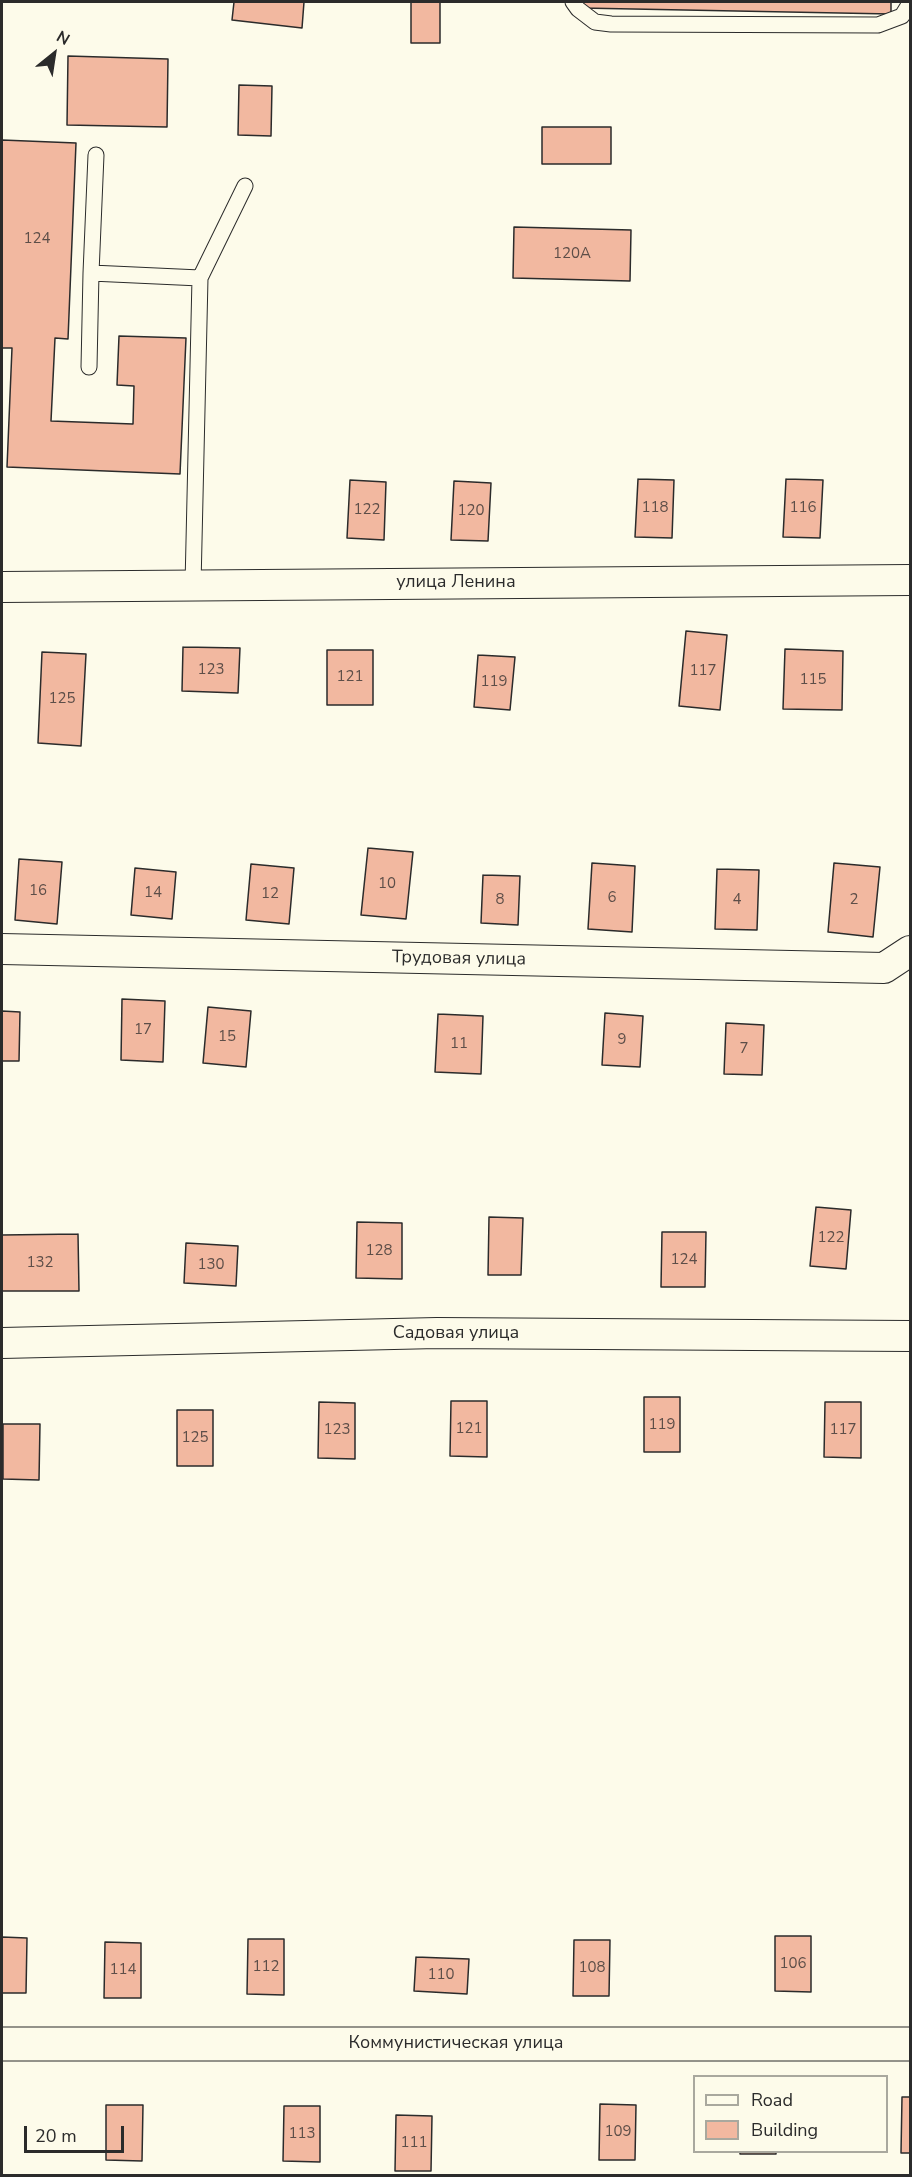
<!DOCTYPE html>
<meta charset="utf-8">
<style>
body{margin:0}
#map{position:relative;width:912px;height:2177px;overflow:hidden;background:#fdfbea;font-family:"Nunito Sans",sans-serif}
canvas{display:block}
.frame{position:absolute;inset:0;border:3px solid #2b2b2b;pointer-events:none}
.legend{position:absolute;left:693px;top:2075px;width:195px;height:78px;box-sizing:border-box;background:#fdfbea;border:2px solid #a9a89e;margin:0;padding:8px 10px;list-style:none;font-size:18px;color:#2b2b2b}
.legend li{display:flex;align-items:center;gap:12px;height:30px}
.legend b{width:30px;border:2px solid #a9a89e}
.north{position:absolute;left:24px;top:24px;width:60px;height:60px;-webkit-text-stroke:4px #fdfbea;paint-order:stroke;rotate:30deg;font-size:16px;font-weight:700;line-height:24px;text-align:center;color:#2b2b2b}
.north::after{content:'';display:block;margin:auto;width:21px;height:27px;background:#2b2b2b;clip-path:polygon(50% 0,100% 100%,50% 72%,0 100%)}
.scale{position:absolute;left:24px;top:2126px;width:100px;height:27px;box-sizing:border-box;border:3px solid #2b2b2b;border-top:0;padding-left:8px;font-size:18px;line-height:21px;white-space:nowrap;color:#2b2b2b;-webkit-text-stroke:4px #fdfbea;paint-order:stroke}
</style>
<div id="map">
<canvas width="912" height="2177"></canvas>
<div class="frame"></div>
<ul class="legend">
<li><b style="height:8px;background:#fdfbea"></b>Road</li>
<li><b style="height:16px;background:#f2b8a0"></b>Building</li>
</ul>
<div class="north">N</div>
<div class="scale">20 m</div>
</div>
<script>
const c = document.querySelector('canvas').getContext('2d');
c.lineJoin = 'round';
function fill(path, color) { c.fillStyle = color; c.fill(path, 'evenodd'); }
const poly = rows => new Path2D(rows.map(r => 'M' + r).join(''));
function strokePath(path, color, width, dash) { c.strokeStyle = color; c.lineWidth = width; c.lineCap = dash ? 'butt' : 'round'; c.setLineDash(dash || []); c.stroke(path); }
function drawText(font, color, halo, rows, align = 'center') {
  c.font = font + ' "Nunito Sans",sans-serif'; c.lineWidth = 4.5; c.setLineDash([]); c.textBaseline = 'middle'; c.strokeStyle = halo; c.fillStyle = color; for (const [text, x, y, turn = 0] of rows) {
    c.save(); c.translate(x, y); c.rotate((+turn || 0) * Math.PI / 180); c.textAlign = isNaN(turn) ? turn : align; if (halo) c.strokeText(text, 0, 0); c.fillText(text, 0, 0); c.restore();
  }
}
const building = poly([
 [234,2,304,2,302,28,232,20,234,2],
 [411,2,440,2,440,43,411,43,411,2],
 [581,2,891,2,891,14,581,8,581,2],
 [68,56,168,59,167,127,67,125,68,56],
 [239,85,272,86,271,136,238,135,239,85],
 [542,127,611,127,611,164,542,164,542,127],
 [2,140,76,143,68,339,55,338,51,421,133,424,134,386,117,385,119,336,186,338,180,474,7,467,12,348,2,348,2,140],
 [514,227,631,230,630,281,513,278,514,227],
 [638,479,674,480,672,538,635,537,638,479],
 [786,479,823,480,820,538,783,537,786,479],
 [350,480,386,482,384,540,347,538,350,480],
 [454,481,491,483,488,541,451,540,454,481],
 [686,631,727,635,720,710,679,706,686,631],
 [183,647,240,648,238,693,182,691,183,647],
 [785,649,843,651,842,710,783,709,785,649],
 [327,650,373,650,373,705,327,705,327,650],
 [42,652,86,654,81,746,38,743,42,652],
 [478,655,515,657,510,710,474,707,478,655],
 [368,848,413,852,406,919,361,915,368,848],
 [19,859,62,862,57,924,15,920,19,859],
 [592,863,635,866,632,932,588,929,592,863],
 [834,863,880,867,873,937,828,932,834,863],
 [251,864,294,868,289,924,246,920,251,864],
 [135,868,176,872,172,919,131,915,135,868],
 [717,869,759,870,757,930,715,929,717,869],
 [483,875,520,876,518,925,481,923,483,875],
 [122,999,165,1001,163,1062,121,1060,122,999],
 [208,1007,251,1011,246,1067,203,1063,208,1007],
 [2,1011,20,1012,19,1061,2,1061,2,1011],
 [605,1013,643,1016,640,1067,602,1065,605,1013],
 [438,1014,483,1016,481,1074,435,1072,438,1014],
 [726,1023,764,1025,762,1075,724,1074,726,1023],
 [816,1207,851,1210,846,1269,810,1266,816,1207],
 [489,1217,523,1218,521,1275,488,1275,489,1217],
 [357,1222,402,1223,402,1279,356,1278,357,1222],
 [662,1232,706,1232,705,1287,661,1287,662,1232],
 [78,1234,79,1291,2,1291,2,1235,78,1234],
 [186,1243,238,1246,236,1286,184,1283,186,1243],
 [644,1397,680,1397,680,1452,644,1452,644,1397],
 [451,1401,487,1401,487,1457,450,1456,451,1401],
 [319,1402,355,1403,355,1459,318,1458,319,1402],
 [825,1402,861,1402,861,1458,824,1457,825,1402],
 [177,1410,213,1410,213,1466,177,1466,177,1410],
 [3,1424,40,1424,39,1480,3,1479,3,1424],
 [775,1936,811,1936,811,1992,775,1991,775,1936],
 [2,1937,27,1938,26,1993,2,1993,2,1937],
 [248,1939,284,1939,284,1995,247,1994,248,1939],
 [574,1940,610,1940,609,1996,573,1996,574,1940],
 [105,1942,141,1943,141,1998,104,1998,105,1942],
 [416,1957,469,1959,467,1994,414,1991,416,1957],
 [902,2097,910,2097,910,2153,901,2153,902,2097],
 [600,2104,636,2105,635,2160,599,2160,600,2104],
 [106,2105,143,2105,142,2161,106,2160,106,2105],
 [284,2106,320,2106,320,2162,283,2161,284,2106],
 [396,2115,432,2116,431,2171,395,2171,396,2115],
 [740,2152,776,2152,776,2154,740,2154,740,2152]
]);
fill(building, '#f2b8a0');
strokePath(building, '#2b2b2b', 1.5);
const service = poly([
 [573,2,578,9,595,22,611,24,878,25,902,16,910,3],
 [96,155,91,273,200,278,193,585],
 [200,278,245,186],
 [89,367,91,273]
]);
const minor = poly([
 [2,587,910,580],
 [2,949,884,968,910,951],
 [2,1343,437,1333,910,1336]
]);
const tertiary = poly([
 [2,2044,910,2044]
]);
strokePath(service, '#2b2b2b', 17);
strokePath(minor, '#2b2b2b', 32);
strokePath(tertiary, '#2b2b2b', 35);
strokePath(service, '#fdfbea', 15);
strokePath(minor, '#fdfbea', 30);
strokePath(tertiary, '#fdfbea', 33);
drawText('15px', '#5d4e48', null, [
 ["124",37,239],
 ["120А",572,254],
 ["118",655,508],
 ["116",803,508],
 ["122",367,510],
 ["120",471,511],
 ["123",211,670],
 ["117",703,671],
 ["121",350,677],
 ["115",813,680],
 ["119",494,682],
 ["125",62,699],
 ["10",387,884],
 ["16",38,891],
 ["14",153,893],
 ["12",270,894],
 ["6",612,898],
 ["8",500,900],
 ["4",737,900],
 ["2",854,900],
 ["17",143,1030],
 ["15",227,1037],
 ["9",622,1040],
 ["11",459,1044],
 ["7",744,1049],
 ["122",831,1238],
 ["128",379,1251],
 ["124",684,1260],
 ["132",40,1263],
 ["130",211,1265],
 ["119",662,1425],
 ["121",469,1429],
 ["123",337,1430],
 ["117",843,1430],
 ["125",195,1438],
 ["106",793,1964],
 ["112",266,1967],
 ["108",592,1968],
 ["114",123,1970],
 ["110",441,1975],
 ["109",618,2132],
 ["113",302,2134],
 ["111",414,2143]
]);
drawText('18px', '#2b2b2b', '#fdfbea', [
 ["улица Ленина",456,583],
 ["Трудовая улица",459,959,1],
 ["Садовая улица",456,1334],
 ["Коммунистическая улица",456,2044]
]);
</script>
